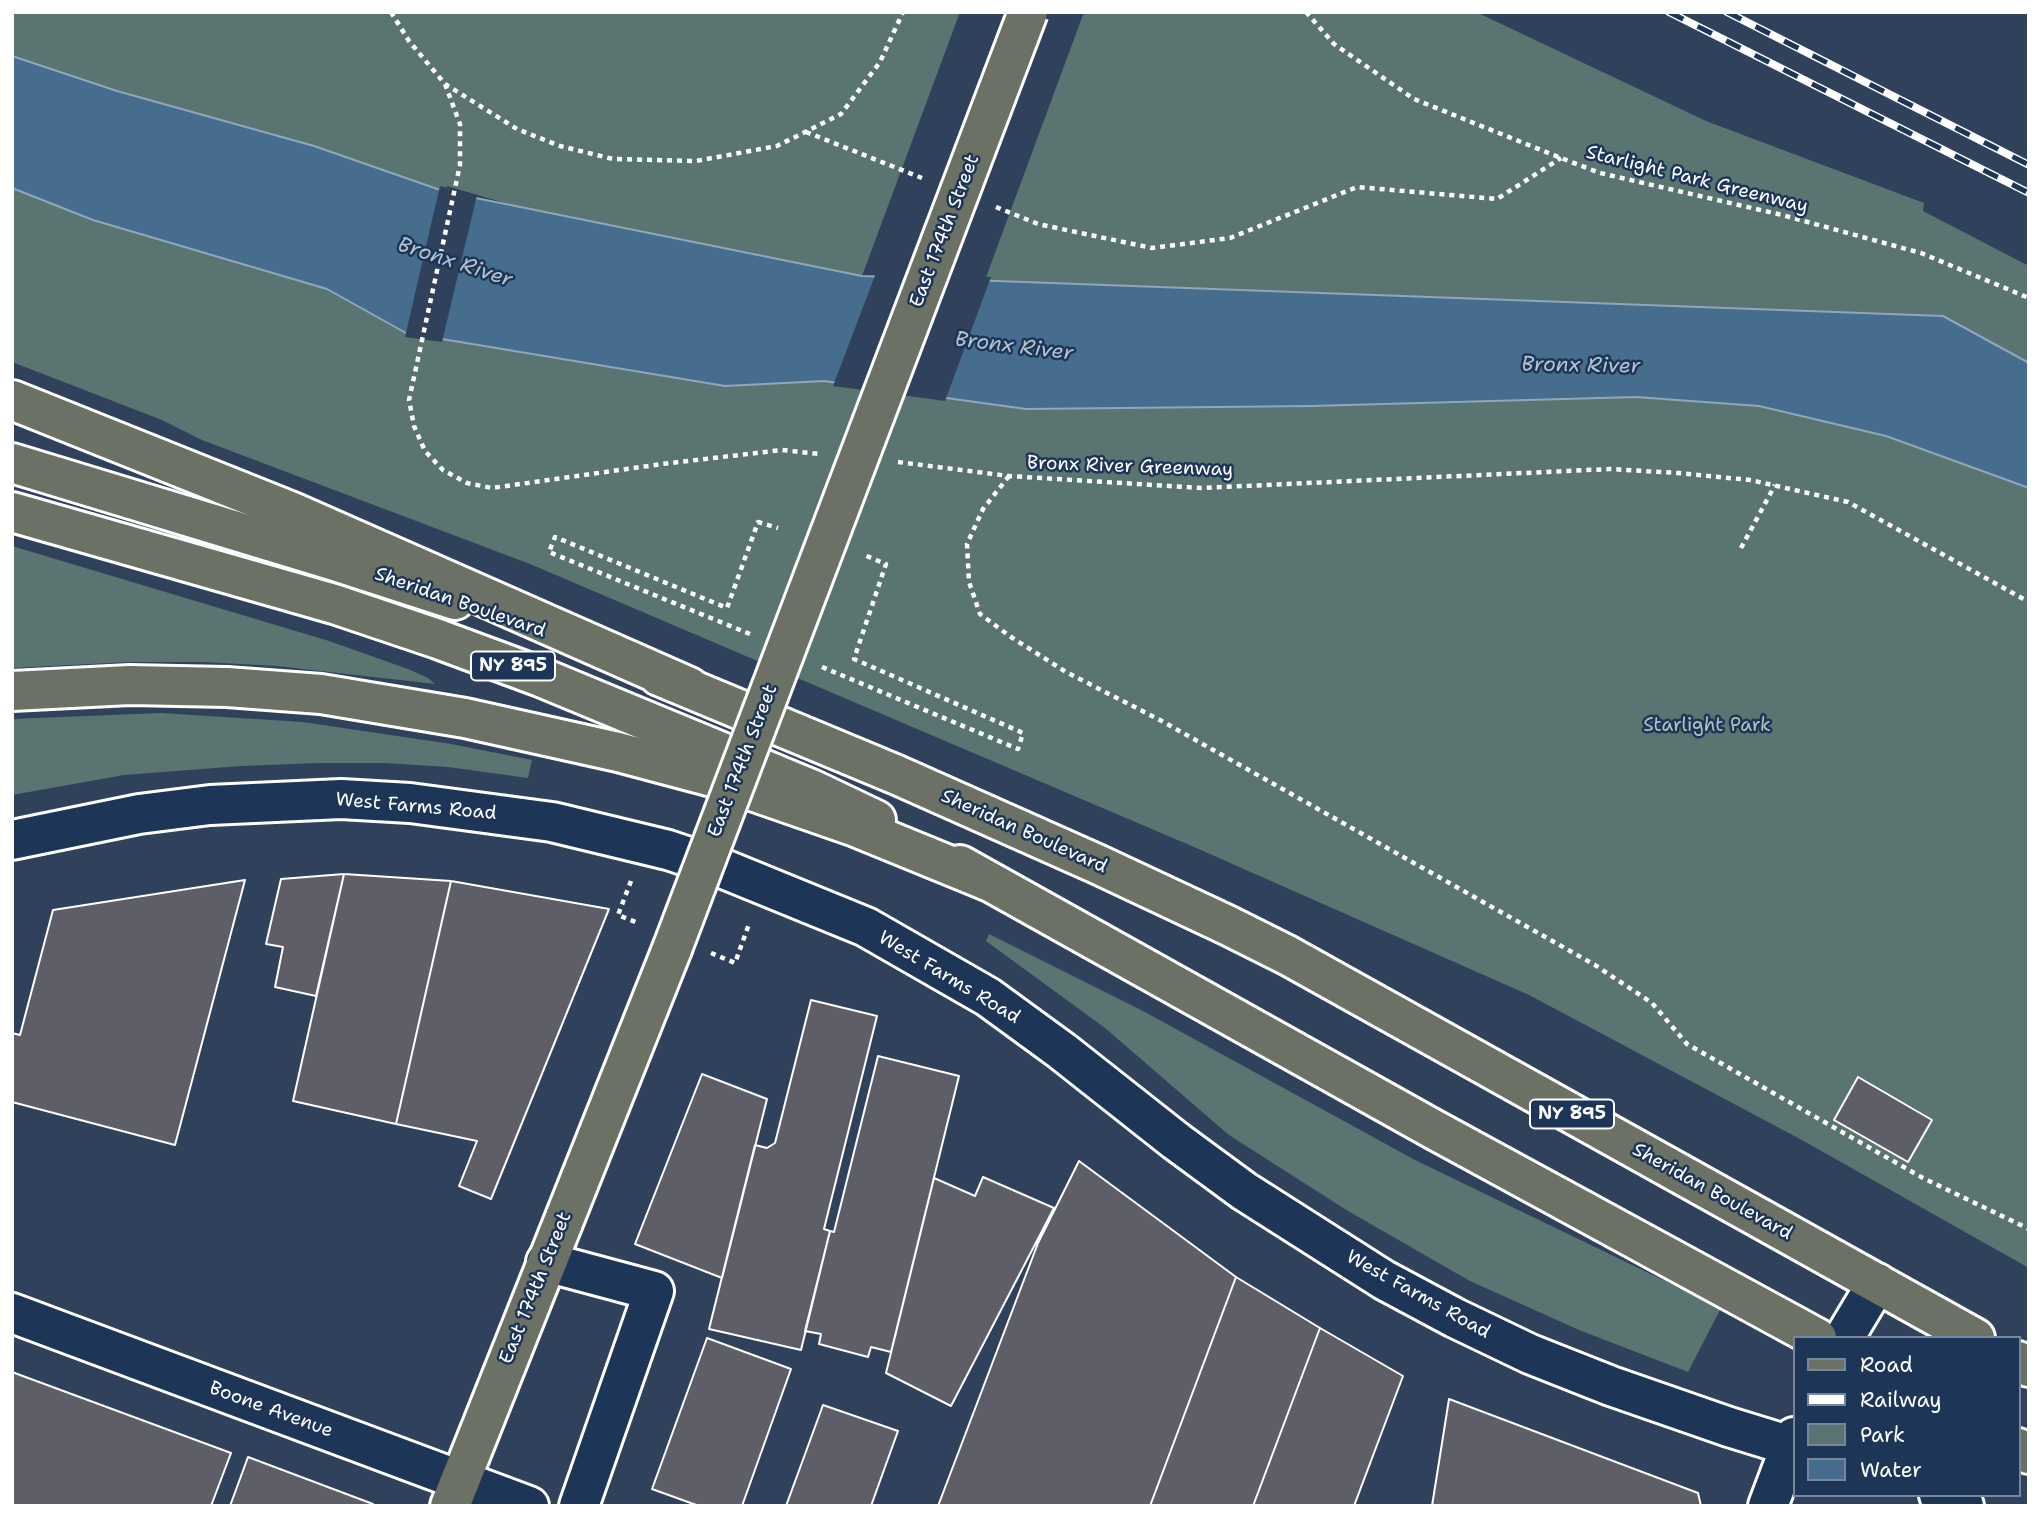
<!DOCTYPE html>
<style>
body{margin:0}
#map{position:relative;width:2041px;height:1518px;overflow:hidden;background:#30415c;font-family:"Shantell Sans",sans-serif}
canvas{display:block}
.frame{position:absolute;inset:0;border:14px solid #fff;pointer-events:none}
.legend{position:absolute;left:1793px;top:1336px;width:228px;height:161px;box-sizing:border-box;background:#1d3557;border:2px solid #77869a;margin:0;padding:9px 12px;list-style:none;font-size:21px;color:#fff}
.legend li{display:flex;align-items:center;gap:14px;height:35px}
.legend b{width:35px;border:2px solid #77869a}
</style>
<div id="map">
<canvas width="2041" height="1518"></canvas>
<div class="frame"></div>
<ul class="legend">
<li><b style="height:9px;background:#6b7165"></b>Road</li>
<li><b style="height:9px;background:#fff"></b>Railway</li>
<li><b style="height:19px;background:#5a7571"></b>Park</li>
<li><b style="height:19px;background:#466c8e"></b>Water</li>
</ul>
</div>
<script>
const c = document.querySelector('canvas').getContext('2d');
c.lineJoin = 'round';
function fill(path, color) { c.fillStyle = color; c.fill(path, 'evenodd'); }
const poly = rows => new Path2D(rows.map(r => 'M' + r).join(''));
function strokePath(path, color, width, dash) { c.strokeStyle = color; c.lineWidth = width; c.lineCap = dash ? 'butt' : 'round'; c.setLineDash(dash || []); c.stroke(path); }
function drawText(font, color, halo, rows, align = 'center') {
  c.font = font + ' "Shantell Sans",sans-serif'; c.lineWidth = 5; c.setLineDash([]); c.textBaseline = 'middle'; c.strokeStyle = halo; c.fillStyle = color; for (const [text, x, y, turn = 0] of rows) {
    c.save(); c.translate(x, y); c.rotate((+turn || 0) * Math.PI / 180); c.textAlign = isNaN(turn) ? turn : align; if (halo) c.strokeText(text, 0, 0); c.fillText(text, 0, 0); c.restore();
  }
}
fill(poly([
 [12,12,960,12,862,276,515,206,447,186,446,192,314,146,117,91,12,56],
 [1084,12,1476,12,1706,121,1924,203,1923,211,2029,266,2029,363,1943,316,985,280],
 [12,188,93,220,327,289,405,329,444,339,725,386,824,381,1026,409,1311,406,1636,397,1759,406,1886,436,2029,488,2029,1268,1800,1139,1529,995,1194,847,530,564,202,440,162,420,12,362],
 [12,546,329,641,408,669,428,678,435,684,277,666,203,662,129,662,12,668],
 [161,713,303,722,451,744,532,760,528,778,448,767,385,763,318,763,241,766,124,775,12,795,12,719],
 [989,934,1143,1011,1415,1160,1721,1308,1688,1372,1579,1330,1470,1281,1348,1211,1229,1135,1105,1028,986,941]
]), '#5a7571');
const water = poly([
 [12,56,117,91,314,146,446,192,862,276,1943,316,2029,363,2029,488,1886,436,1759,406,1636,397,1311,406,1026,409,824,381,725,386,406,333,327,289,93,220,12,188,12,56]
]);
fill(water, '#466c8e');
strokePath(water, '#90a7bb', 2);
fill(poly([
 [440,186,477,195,442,342,405,337],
 [876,273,991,277,945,401,833,386]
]), '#30415c');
const building = poly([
 [344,874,451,881,396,1124,293,1101,344,874],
 [344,874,316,996,275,987,283,947,266,944,281,879,344,874],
 [245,880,175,1145,12,1102,12,1033,20,1035,53,910,245,880],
 [451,881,609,909,491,1199,459,1186,477,1141,396,1124,451,881],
 [811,1000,877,1016,824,1229,830,1231,801,1350,709,1329,755,1145,767,1148,775,1143,811,1000],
 [878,1056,959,1076,891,1352,871,1347,868,1357,819,1344,821,1334,805,1331,830,1231,834,1232,878,1056],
 [702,1074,767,1099,722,1278,635,1244,702,1074],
 [1858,1077,1932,1120,1908,1162,1834,1120,1858,1077],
 [1079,1161,1236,1277,1150,1506,938,1506,1038,1243,1079,1161],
 [983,1177,1054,1208,951,1406,886,1373,934,1178,975,1196,983,1177],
 [1236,1277,1320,1328,1253,1506,1150,1506,1236,1277],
 [1320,1328,1403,1376,1354,1506,1253,1506,1320,1328],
 [707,1338,791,1369,742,1506,699,1506,652,1489,707,1338],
 [12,1372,231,1453,211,1506,12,1506,12,1372],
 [1449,1399,1698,1493,1701,1506,1432,1506,1449,1399],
 [823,1405,898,1431,871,1506,786,1506,823,1405],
 [248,1457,373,1504,372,1506,230,1506,248,1457]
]);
fill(building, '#5e5e68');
strokePath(building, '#fff', 2);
const minor = poly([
 [12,840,139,814,210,805,341,799,410,803,552,822,668,850,719,867,866,927,988,997,1062,1051,1176,1141,1244,1191,1384,1280,1455,1318,1530,1354,1611,1386,1729,1427,1794,1447],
 [546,1262,654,1291,579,1506],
 [12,1313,529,1506],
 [1844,1338,1877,1283],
 [1939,1495,1964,1506],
 [1768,1506,1794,1437]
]);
const major = poly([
 [12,463,335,561,455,600],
 [12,512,334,604,438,639,538,676,811,789,876,820],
 [659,676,897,775,1097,864,1227,925,1287,955,1975,1338],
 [960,865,1433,1129,1817,1338],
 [2018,1361,2029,1367],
 [2018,1448,2029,1454],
 [450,1506,672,949]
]);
const highway = poly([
 [12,400,292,512,689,687],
 [12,691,130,685,227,687,321,694,465,718,618,752,712,777,853,826,990,882]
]);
strokePath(minor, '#fff', 44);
strokePath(major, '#fff', 44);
strokePath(highway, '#fff', 44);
strokePath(poly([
 [391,12,409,41,445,84,517,129,560,146,613,159,696,161,777,146,841,114,880,62,903,12],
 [1306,12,1334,44,1414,99,1561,158,1600,173,1782,215,1921,253,2029,298],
 [445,84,460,124,460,165,409,400,414,426,425,451,443,470,467,483,492,488,662,464,782,450,819,454],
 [806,132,922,178],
 [996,207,1038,224,1152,248,1230,238,1357,187,1497,199,1561,158],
 [898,462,1009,476,1201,488,1610,469,1678,473,1750,480,1848,502,2029,602],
 [1009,476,983,509,967,544,969,582,980,614,1011,637,1066,672,1160,720,1595,965,1652,1003,1687,1044,1923,1178,2029,1229],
 [1741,548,1775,485],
 [750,634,549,552,555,537,727,608,758,522,778,528],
 [822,667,1018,749,1023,733,854,659,886,564,864,555],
 [631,881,618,915,638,923],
 [711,953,735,963,749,924]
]), '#fff', 4.5, [5, 5]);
strokePath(minor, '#1d3557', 38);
strokePath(major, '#6b7165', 38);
strokePath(highway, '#6b7165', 38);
const rail = poly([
 [1669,12,2029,193],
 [1727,12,2029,165]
]);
strokePath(rail, '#fff', 8);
strokePath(rail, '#1d3557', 5, [16]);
const majorBridge = poly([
 [672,949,1028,12]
]);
strokePath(majorBridge, '#fff', 44, []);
strokePath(majorBridge, '#6b7165', 38);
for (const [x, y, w] of [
 [513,666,84],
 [1572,1114,84]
]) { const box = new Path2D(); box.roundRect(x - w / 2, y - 14.5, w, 29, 5); c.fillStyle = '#1d3557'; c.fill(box); strokePath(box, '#fff', 2); }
drawText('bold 18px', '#fff', null, [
 ["NY 895",513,666],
 ["NY 895",1572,1114]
]);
drawText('19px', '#fff', '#1d3557', [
 ["Starlight Park Greenway",1697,180,14],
 ["East 174th Street",945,231,-69],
 ["Bronx River Greenway",1130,467,2],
 ["Sheridan Boulevard",460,603,19],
 ["East 174th Street",743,761,-69],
 ["West Farms Road",416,807,5],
 ["Sheridan Boulevard",1024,832,24],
 ["West Farms Road",949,978,31],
 ["Sheridan Boulevard",1712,1192,29],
 ["East 174th Street",536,1288,-68],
 ["West Farms Road",1418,1295,29],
 ["Boone Avenue",271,1410,20]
]);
drawText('19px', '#b5c1bf', '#1d3557', [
 ["Starlight Park",1707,726]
]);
drawText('italic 21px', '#b5c4d2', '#1d3557', [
 ["Bronx River",455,263,18],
 ["Bronx River",1014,347,7],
 ["Bronx River",1581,366,1]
]);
</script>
